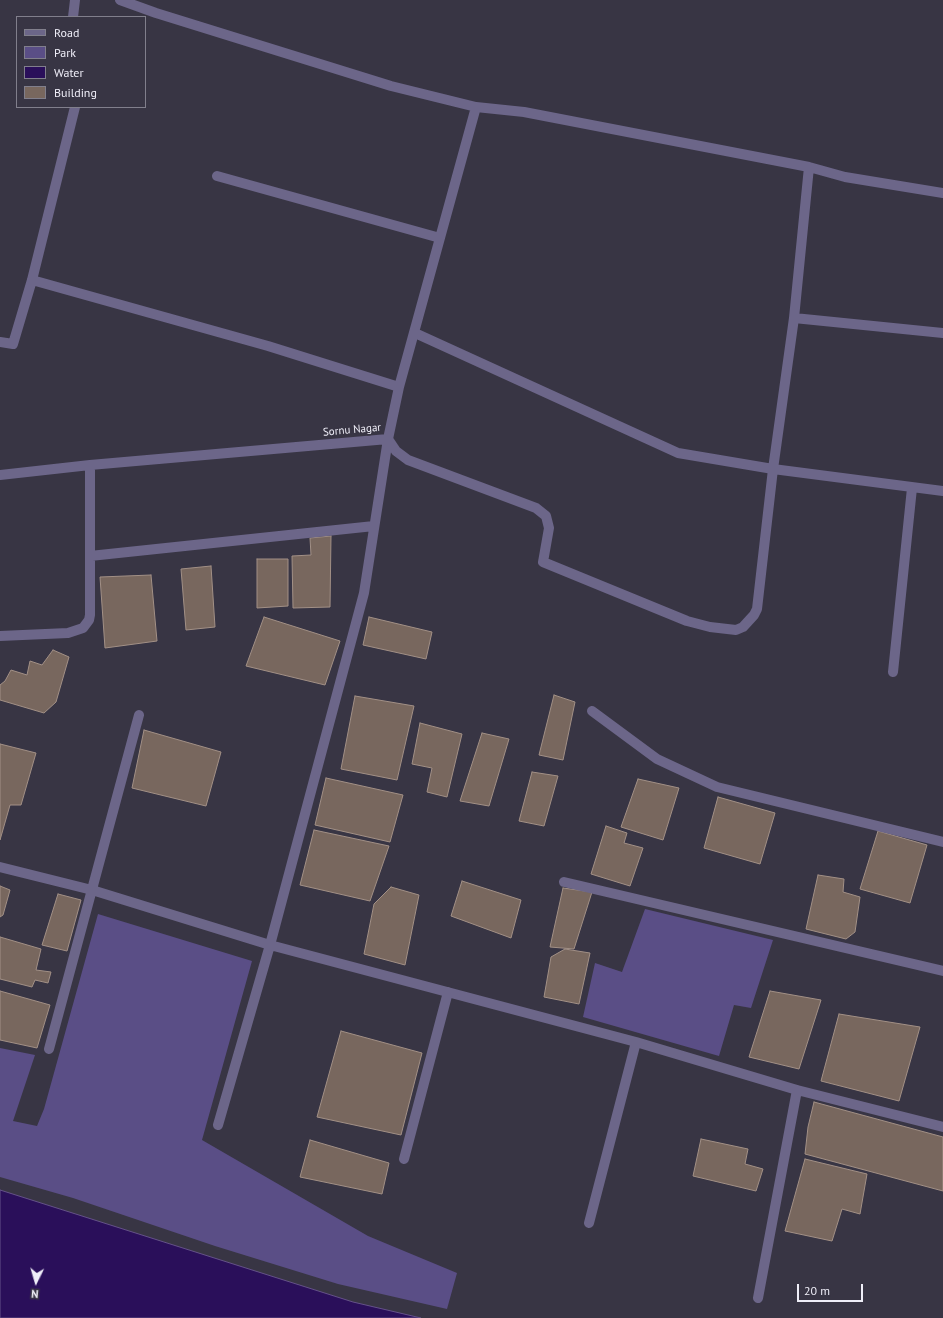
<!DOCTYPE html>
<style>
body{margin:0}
#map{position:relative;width:943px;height:1318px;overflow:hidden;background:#383544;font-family:"PT Sans",sans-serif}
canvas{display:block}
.legend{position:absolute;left:16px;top:16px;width:130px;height:92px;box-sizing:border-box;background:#383544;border:1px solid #817f8c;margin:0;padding:5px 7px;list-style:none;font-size:12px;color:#efeef8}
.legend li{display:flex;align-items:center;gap:8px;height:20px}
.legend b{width:20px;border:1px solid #817f8c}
.north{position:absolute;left:16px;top:1262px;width:40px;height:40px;-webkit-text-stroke:3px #383544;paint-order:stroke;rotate:185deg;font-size:11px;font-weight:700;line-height:16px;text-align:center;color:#efeef8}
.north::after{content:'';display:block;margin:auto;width:14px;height:18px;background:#efeef8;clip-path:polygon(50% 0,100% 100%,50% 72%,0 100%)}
.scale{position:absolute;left:797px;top:1284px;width:66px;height:18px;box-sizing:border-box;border:2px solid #efeef8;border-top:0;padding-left:5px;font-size:12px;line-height:14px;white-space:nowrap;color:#efeef8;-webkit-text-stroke:3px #383544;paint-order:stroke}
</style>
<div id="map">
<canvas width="943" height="1318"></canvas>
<ul class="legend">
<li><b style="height:5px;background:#6c6689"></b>Road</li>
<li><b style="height:11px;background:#5a4e86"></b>Park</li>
<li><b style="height:11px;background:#2a0f5a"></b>Water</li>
<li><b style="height:11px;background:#78675e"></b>Building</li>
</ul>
<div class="north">N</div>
<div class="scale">20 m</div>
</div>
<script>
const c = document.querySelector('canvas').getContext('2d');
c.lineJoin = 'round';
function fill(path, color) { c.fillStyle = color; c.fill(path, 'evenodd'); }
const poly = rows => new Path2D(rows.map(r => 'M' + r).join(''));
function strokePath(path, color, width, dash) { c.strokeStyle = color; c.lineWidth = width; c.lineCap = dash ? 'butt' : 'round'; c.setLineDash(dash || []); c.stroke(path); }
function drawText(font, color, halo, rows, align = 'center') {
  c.font = font + ' "PT Sans",sans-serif'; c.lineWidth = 3; c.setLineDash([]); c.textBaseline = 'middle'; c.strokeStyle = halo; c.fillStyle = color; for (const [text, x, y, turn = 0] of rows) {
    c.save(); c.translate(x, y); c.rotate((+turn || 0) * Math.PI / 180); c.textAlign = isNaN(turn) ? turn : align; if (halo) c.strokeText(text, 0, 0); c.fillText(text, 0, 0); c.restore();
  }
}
fill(poly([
 [645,909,773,940,751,1008,734,1005,719,1056,583,1017,595,963,622,972],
 [98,914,252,961,202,1140,368,1236,457,1273,447,1309,338,1284,215,1246,73,1198,0,1177,0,1048,35,1055,13,1121,37,1126,44,1109]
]), '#5a4e86');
const water = poly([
 [0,1190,353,1302,421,1318,0,1318,0,1190]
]);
fill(water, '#2a0f5a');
strokePath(water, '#655289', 1);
const building = poly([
 [331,536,330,607,293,608,292,556,311,555,310,538,331,536],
 [257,559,288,559,288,606,257,608,257,559],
 [211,566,215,627,186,630,181,569,211,566],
 [151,575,157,641,105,648,100,577,151,575],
 [264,617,340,641,325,685,246,666,264,617],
 [369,617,432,632,426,659,363,645,369,617],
 [53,650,69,657,56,702,44,713,0,700,0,685,5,681,11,670,27,675,30,661,42,665,53,650],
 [554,695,575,702,563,760,539,755,554,695],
 [355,696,414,706,397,780,341,769,355,696],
 [420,723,462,734,447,797,427,792,432,768,412,764,420,723],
 [144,730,221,752,206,806,132,788,144,730],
 [482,733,509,739,489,806,460,801,482,733],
 [0,744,36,753,21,805,10,805,0,840,0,744],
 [532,772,558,776,544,826,519,821,532,772],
 [326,778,403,795,390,842,315,825,326,778],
 [638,779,679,788,663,840,621,827,638,779],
 [718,797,775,813,760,864,704,848,718,797],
 [606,826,627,833,624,843,643,848,630,886,591,874,606,826],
 [314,830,389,846,370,901,300,885,314,830],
 [878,831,927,845,910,903,860,889,878,831],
 [818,875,844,879,843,892,860,897,855,932,846,939,806,929,818,875],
 [462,881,521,900,511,938,451,916,462,881],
 [0,886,10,890,3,915,0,917,0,886],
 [391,887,419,895,405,965,364,954,374,904,391,887],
 [563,888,592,892,574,949,550,947,563,888],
 [58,894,81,900,67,951,42,945,58,894],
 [0,937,41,949,36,970,51,972,48,983,35,980,32,987,0,979,0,937],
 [565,949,590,953,579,1004,544,997,551,957,565,949],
 [0,991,50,1005,37,1048,0,1040,0,991],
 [770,991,821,1000,799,1069,749,1057,770,991],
 [839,1014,920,1027,899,1101,821,1081,839,1014],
 [341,1031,422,1053,401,1135,317,1117,341,1031],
 [814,1102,943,1137,943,1191,805,1154,808,1127,814,1102],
 [701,1139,748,1149,745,1164,763,1169,756,1191,693,1176,701,1139],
 [310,1140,389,1163,382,1194,300,1177,310,1140],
 [805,1159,867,1174,860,1214,842,1209,832,1241,785,1231,805,1159]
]);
fill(building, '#78675e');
strokePath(building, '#a29086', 1);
strokePath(poly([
 [120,0,156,13,391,86,476,107,524,112,809,167,845,177,943,193],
 [73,17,75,0],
 [217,176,440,238],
 [32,280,268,346,399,387],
 [794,318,943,333],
 [415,333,678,453,773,469,943,491],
 [0,342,13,344,32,280,75,107],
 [388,439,396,451,408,460,536,508,546,516,549,528,543,562,687,621,710,627,736,630,743,627,754,615,757,609,773,469,794,318,809,167],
 [0,475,90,465,388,439,399,387,476,107],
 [90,556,374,526],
 [0,636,68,633,83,628,89,620,90,615,90,465],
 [893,672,912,488],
 [592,711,657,759,717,787,943,842],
 [0,867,92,890,270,945,636,1042,797,1090,943,1127],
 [564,882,943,971],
 [49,1049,139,715],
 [218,1125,270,945,364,593,388,439],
 [404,1159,448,992],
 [589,1223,636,1042],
 [758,1298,797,1090]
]), '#6c6689', 10);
drawText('11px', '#efeef8', '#383544', [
 ["Sornu Nagar",352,430,-5]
]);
</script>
